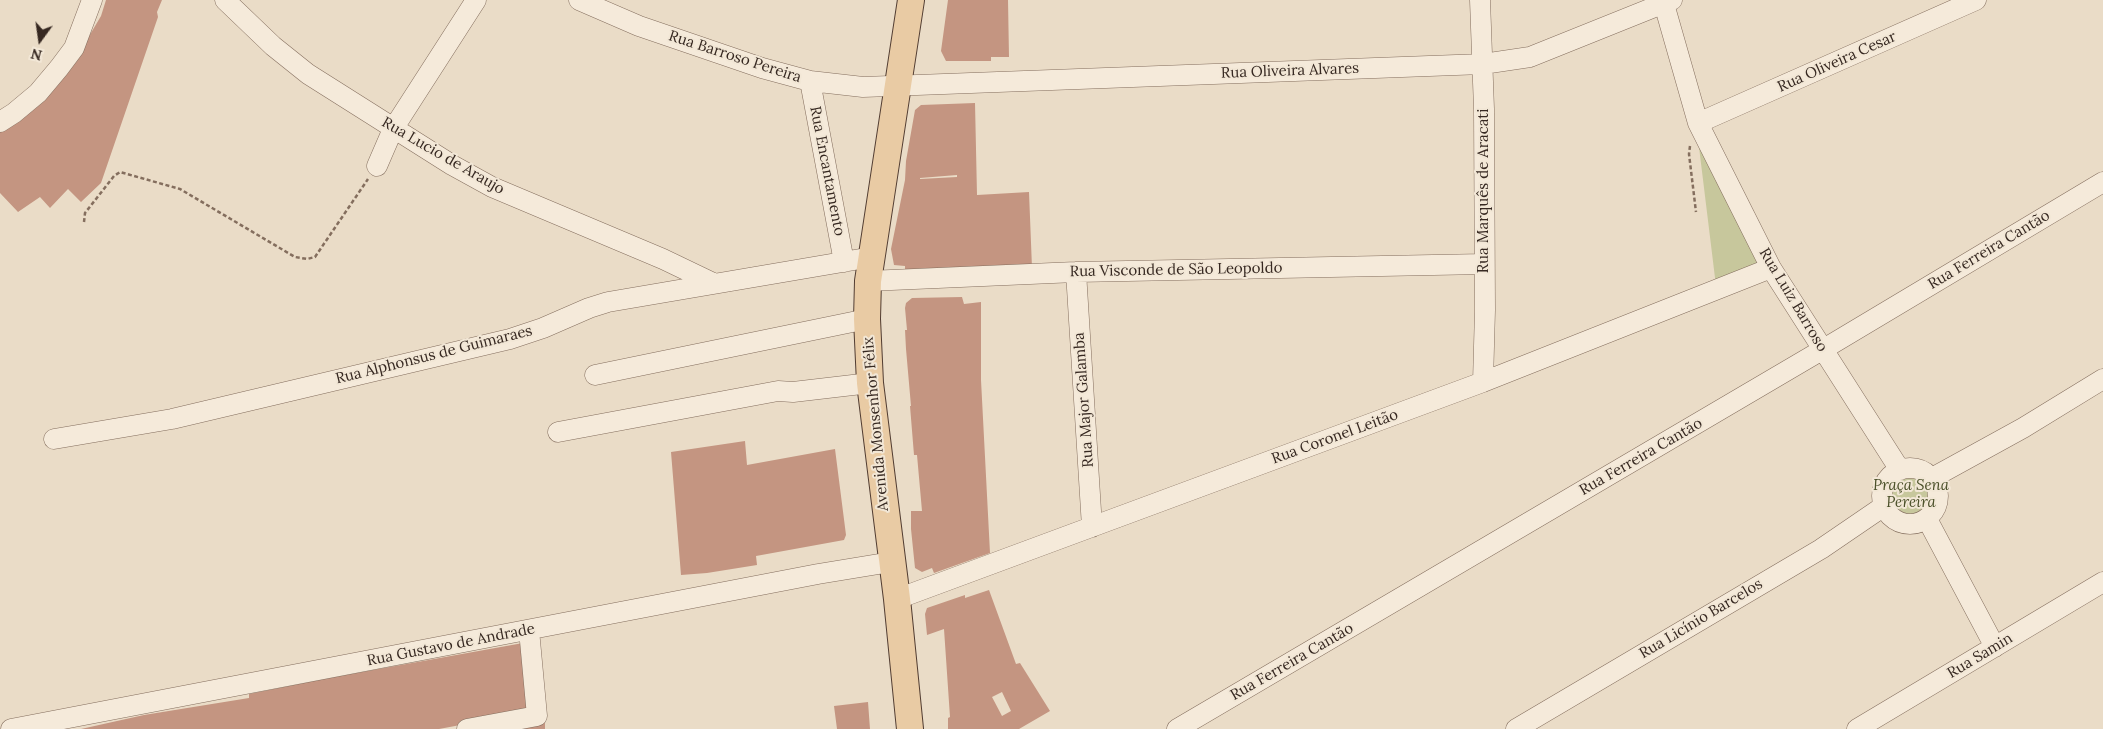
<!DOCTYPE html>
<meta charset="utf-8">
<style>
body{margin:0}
#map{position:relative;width:2103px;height:729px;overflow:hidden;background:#eadcc7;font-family:Lora,serif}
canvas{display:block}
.north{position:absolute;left:15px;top:15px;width:50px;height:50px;-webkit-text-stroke:4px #f2e7d6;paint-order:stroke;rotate:194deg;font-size:14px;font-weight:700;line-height:20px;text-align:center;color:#362821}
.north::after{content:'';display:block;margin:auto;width:18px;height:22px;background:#362821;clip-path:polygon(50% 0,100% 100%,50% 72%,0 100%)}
</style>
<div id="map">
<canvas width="2103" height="729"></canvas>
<div class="north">N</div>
</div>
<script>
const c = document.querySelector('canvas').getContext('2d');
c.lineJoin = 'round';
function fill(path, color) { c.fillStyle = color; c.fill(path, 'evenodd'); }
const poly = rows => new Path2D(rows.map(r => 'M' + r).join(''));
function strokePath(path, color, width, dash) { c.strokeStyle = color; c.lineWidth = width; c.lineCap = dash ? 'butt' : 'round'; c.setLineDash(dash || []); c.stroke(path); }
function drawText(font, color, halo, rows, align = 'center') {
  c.font = font + ' Lora,serif'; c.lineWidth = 4; c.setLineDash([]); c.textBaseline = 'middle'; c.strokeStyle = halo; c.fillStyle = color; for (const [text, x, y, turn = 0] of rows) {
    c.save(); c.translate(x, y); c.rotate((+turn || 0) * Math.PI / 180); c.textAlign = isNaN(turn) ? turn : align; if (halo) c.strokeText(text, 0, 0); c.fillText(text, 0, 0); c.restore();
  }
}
fill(poly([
 [1699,147,1764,267,1716,286],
 '1892 495a19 19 0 1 1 38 0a19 19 0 1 1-38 0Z'
]), '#c7c79c');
fill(poly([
 [106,0,162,0,157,12,158,17,101,183,81,202,68,189,50,208,40,197,18,212,0,193,0,130,72,65,101,16],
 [948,0,1008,0,1009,57,991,57,991,61,946,61,941,51],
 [975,103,977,195,1029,192,1032,268,905,271,905,266,894,265,891,249,905,180,906,161,915,110,921,105],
 [957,175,957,177,920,179,920,178],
 [962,297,964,304,981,302,981,380,990,553,934,573,932,568,922,572,915,568,911,529,911,511,922,511,917,455,914,455,910,406,911,406,906,349,905,330,907,330,905,308,906,303,912,298],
 [745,441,747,465,835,449,846,535,844,540,756,556,757,565,707,573,681,575,671,452],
 [989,590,1016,664,1020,663,1050,711,1019,729,948,729,948,718,950,717,944,629,927,635,925,614,927,608,965,595,965,598],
 [1002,692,1011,711,1002,716,992,697],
 [523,643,530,712,439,729,81,729,144,715,249,698,249,694,323,679],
 [868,702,870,729,837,729,834,706],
 [545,722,545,729,512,729,523,726]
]), '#c49581');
const minor = poly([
 [225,0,273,46,308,74,452,165,492,187,663,259,713,283],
 [579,0,639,26,762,68,810,81,863,87,1483,64,1530,57,1672,0],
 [1480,0,1484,109,1485,310,1483,382],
 [1664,4,1698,123,1771,268,1900,470],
 [810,81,844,262],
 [0,122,14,113,38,93,59,68,74,48,92,0],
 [1698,123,1976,0],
 [377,166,393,129,476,0],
 [1076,272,1092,527],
 [868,281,1076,272,1484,264],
 [595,375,867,319],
 [558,432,778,391,793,392,870,383],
 [54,439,172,419,510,339,543,328,589,308,608,302,872,257],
 '1882 496a28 28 0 1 1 56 0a28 28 0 1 1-56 0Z',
 [1932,478,2023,428,2103,379],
 [1927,519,1995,647],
 [897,599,1483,382,1771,268],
 [11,729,818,574,891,562],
 [467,729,537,716,529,630],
 [1177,729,1822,350,2103,182],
 [1516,729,1821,549,1884,506],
 [1857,729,2103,582]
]);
const major = poly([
 [910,729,897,599,870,383,867,319,868,281,911,0]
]);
strokePath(minor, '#846e5e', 21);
strokePath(major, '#523d32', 28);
strokePath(poly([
 [1690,146,1689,154,1696,212],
 [84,222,85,213,114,176,120,172,180,189,295,257,307,259,315,257,368,179]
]), '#846e5e', 2.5, [4, 2.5]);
strokePath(minor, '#f5eada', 20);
strokePath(major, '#e9cba4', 26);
drawText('15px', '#362821', '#f2e7d6', [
 ["Rua Barroso Pereira",735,57,18],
 ["Rua Oliveira Cesar",1837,62,-24],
 ["Rua Oliveira Alvares",1290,71,-2],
 ["Rua Lucio de Araujo",443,156,30],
 ["Rua Encantamento",827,171,79],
 ["Rua Marquês de Aracati",1484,191,-90],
 ["Rua Ferreira Cantão",1989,250,-31],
 ["Rua Visconde de São Leopoldo",1176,270,-1],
 ["Rua Luiz Barroso",1793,300,59],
 ["Rua Alphonsus de Guimaraes",434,355,-14],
 ["Rua Major Galamba",1084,400,-94],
 ["Avenida Monsenhor Félix",876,424,-95],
 ["Rua Coronel Leitão",1335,437,-20],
 ["Rua Ferreira Cantão",1641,457,-30],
 ["Rua Licínio Barcelos",1701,619,-31],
 ["Rua Gustavo de Andrade",451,645,-11],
 ["Rua Samin",1980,656,-31],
 ["Rua Ferreira Cantão",1292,662,-30]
]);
drawText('italic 15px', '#4b5029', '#f2e7d6', [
 ["Praça Sena",1911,486],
 ["Pereira",1911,503]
]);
</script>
